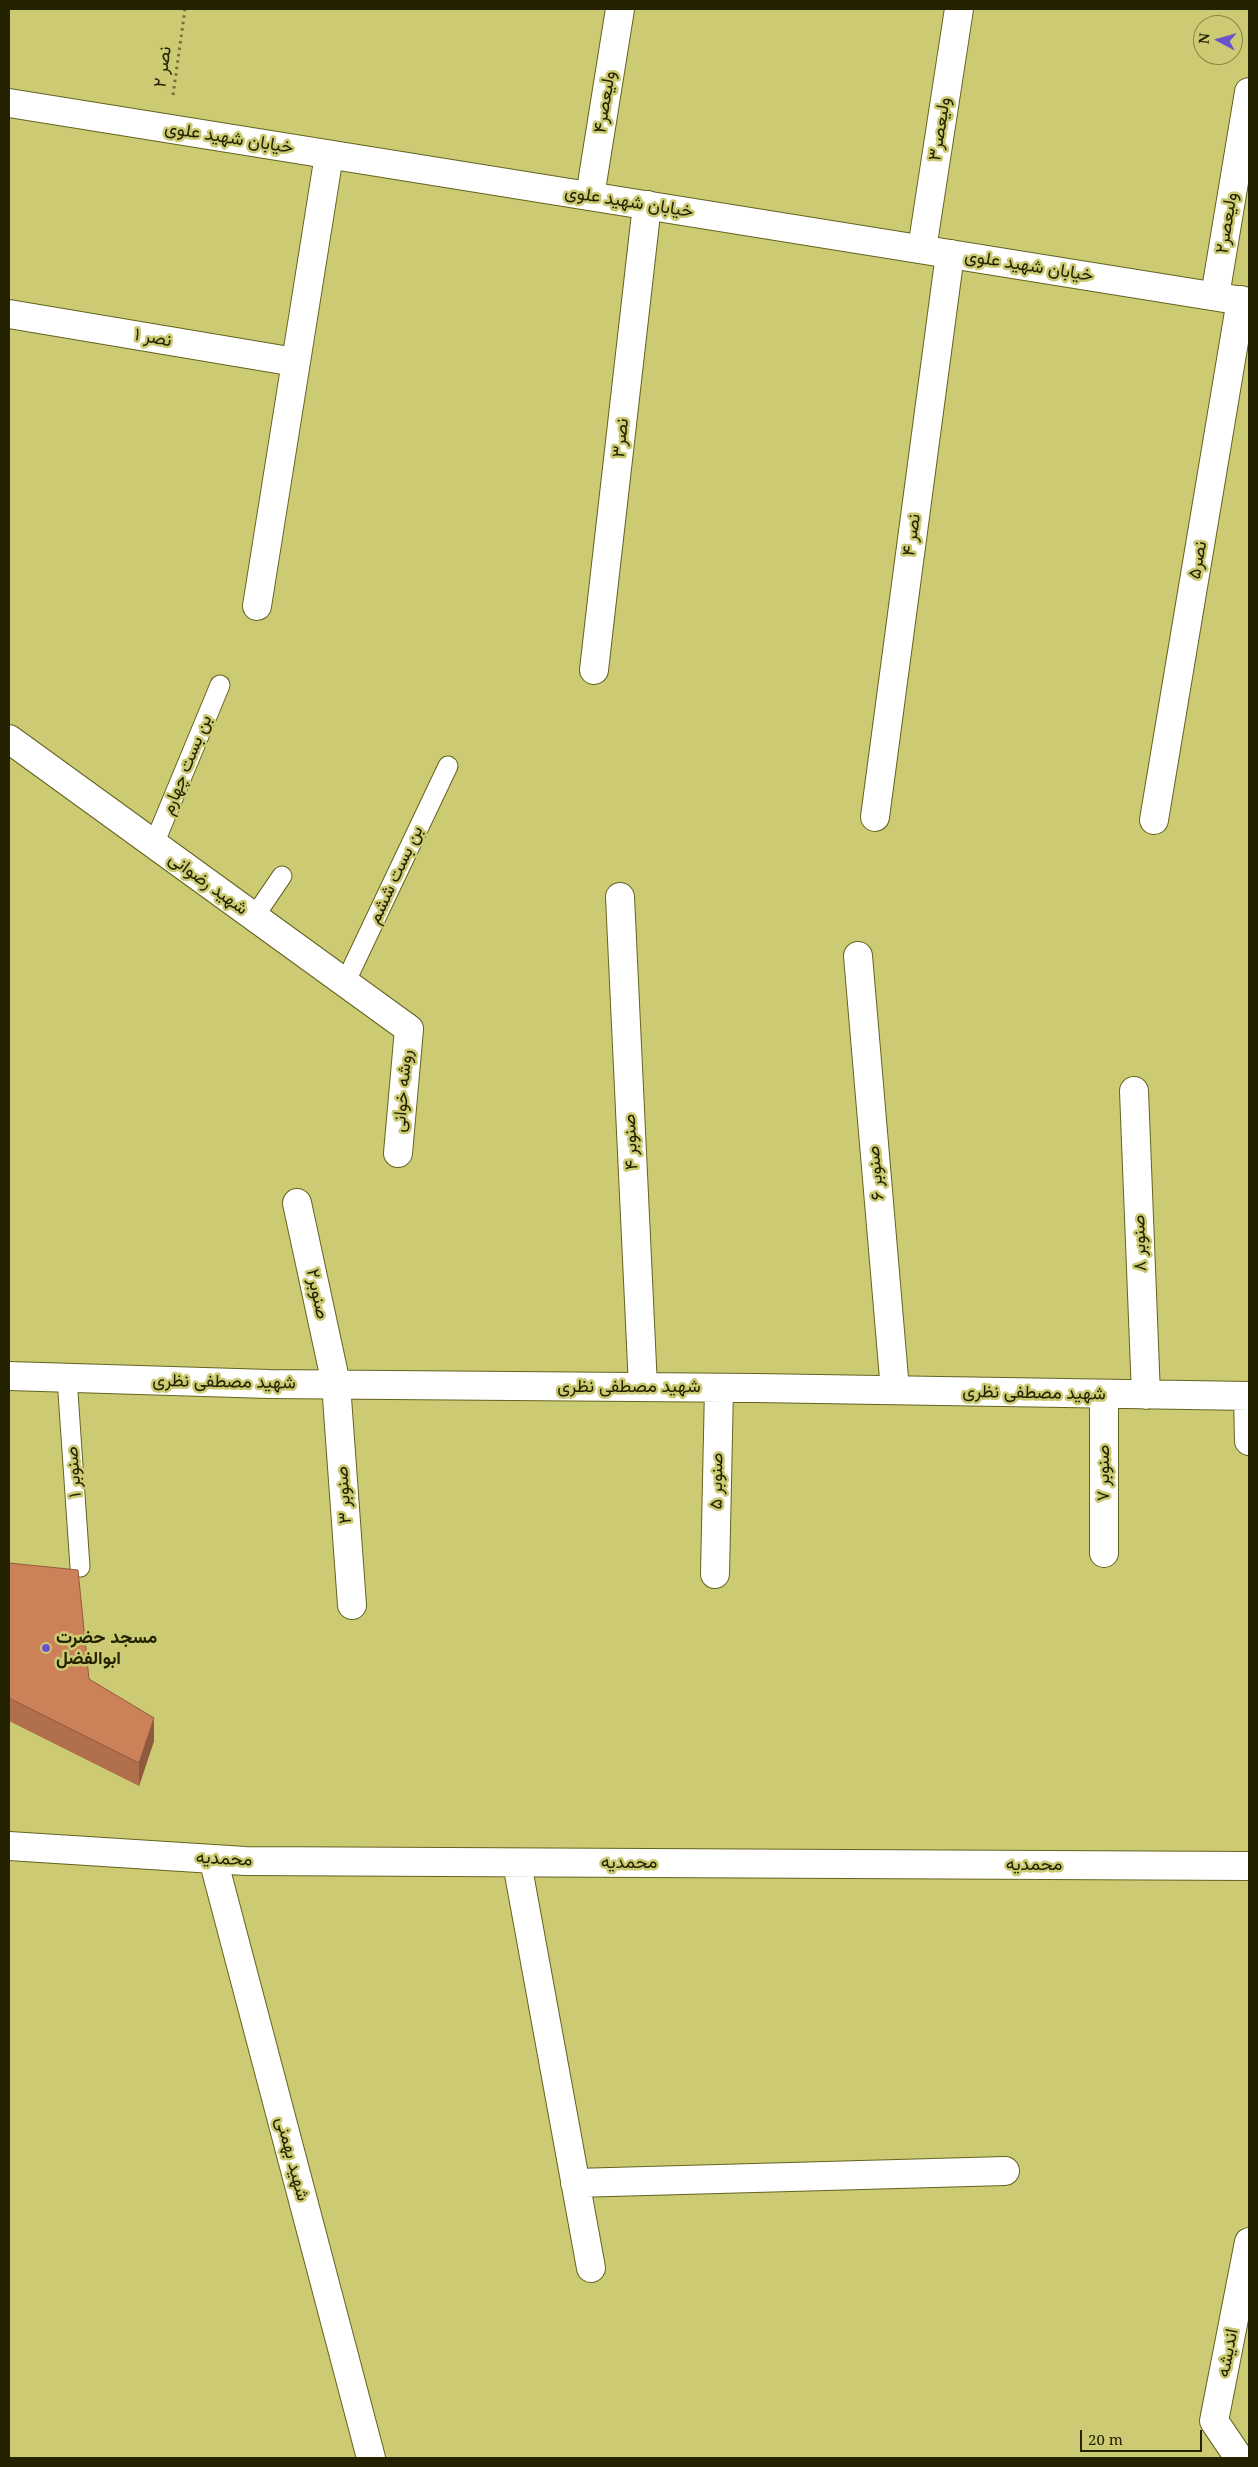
<!DOCTYPE html>
<meta charset="utf-8">
<style>
body{margin:0}
#map{position:relative;width:1258px;height:2467px;overflow:hidden;background:#cccb74;font-family:"Noto Serif",serif}
canvas{display:block}
.frame{position:absolute;inset:0;border:10px solid #242200;pointer-events:none}
.north{position:absolute;left:1193px;top:15px;width:50px;height:50px;box-sizing:border-box;background:#cccb74;border:1px solid #898746;border-radius:50%;rotate:276deg;font-size:14px;font-weight:700;line-height:20px;text-align:center;color:#242200}
.north::after{content:'';display:block;margin:auto;width:18px;height:22px;background:#6b52cc;clip-path:polygon(50% 0,100% 100%,50% 72%,0 100%)}
.scale{position:absolute;left:1080px;top:2430px;width:122px;height:22px;box-sizing:border-box;border:2px solid #242200;border-top:0;padding-left:6px;font-size:15px;line-height:18px;white-space:nowrap;color:#242200;-webkit-text-stroke:4px #cccb74;paint-order:stroke}
</style>
<div id="map">
<canvas width="1258" height="2467"></canvas>
<div class="frame"></div>
<div class="north">N</div>
<div class="scale">20 m</div>
</div>
<script>
const c = document.querySelector('canvas').getContext('2d');
c.lineJoin = 'round';
const poly = rows => new Path2D(rows.map(r => 'M' + r).join(''));
function strokePath(path, color, width, dash) { c.strokeStyle = color; c.lineWidth = width; c.lineCap = dash ? 'butt' : 'round'; c.setLineDash(dash || []); c.stroke(path); }
function fill(path, color) { c.fillStyle = color; c.fill(path, 'evenodd'); }
function drawText(font, color, halo, rows, align = 'center') {
  c.font = font + ' "Noto Serif",Vazirmatn,serif'; c.lineWidth = 5; c.setLineDash([]); c.textBaseline = 'middle'; c.strokeStyle = halo; c.fillStyle = color; for (const [text, x, y, turn = 0] of rows) {
    c.save(); c.translate(x, y); c.rotate((+turn || 0) * Math.PI / 180); c.textAlign = isNaN(turn) ? turn : align; if (halo) c.strokeText(text, 0, 0); c.fillText(text, 0, 0); c.restore();
  }
}
const service = poly([
 [154,844,220,685],
 [254,917,282,876],
 [345,983,448,766],
 [67,1378,80,1567]
]);
const minor = poly([
 [590,196,620,9],
 [922,249,959,9],
 [1215,296,1249,92],
 [9,314,295,362],
 [257,606,329,155],
 [594,670,647,205],
 [9,739,409,1029,398,1153],
 [875,817,950,254],
 [1154,820,1241,300],
 [620,897,643,1387],
 [858,956,895,1390],
 [1134,1091,1146,1395],
 [297,1203,336,1384,352,1605],
 [9,1376,269,1384,756,1388,1249,1396],
 [1104,1394,1104,1553],
 [1248,1396,1249,1441],
 [715,1574,719,1388],
 [9,1846,245,1861,1249,1866],
 [213,1859,371,2458],
 [517,1863,591,2268],
 [575,2183,1005,2171],
 [1239,2458,1214,2421,1249,2242]
]);
const secondary = poly([
 [9,103,1249,302]
]);
strokePath(service, '#646320', 21);
strokePath(minor, '#646320', 30);
strokePath(secondary, '#646320', 30);
strokePath(poly([
 [173,95,185,9]
]), '#737137', 3, [2.5, 4]);
strokePath(service, '#fff', 19);
strokePath(minor, '#fff', 28);
strokePath(secondary, '#fff', 28);
fill(poly([
 [9,1563,89,1679,154,1741,139,1786,9,1721]
]), '#b06f4d');
fill(poly([
 [154,1718,154,1741,139,1786,139,1763]
]), '#905a3e');
const building = poly([
 [9,1563,78,1570,89,1679,154,1718,139,1763,9,1698,9,1563]
]);
fill(building, '#cd8159');
strokePath(building, '#905a3e', 1);
for (const [x, y, r, color] of [
 [46,1648,5,"#6b52cc"]
]) { const dot = new Path2D(); dot.arc(x, y, r, 0, 2 * Math.PI); c.fillStyle = color; c.fill(dot); strokePath(dot, '#cccb74', 2); }
drawText('18px', '#242200', '#cccb74', [
 ["نصر ۲",163,67,-82],
 ["ولیعصر۴",605,102,-81],
 ["ولیعصر۳",940,129,-81],
 ["خیابان شهید علوی",229,138,9],
 ["خیابان شهید علوی",629,202,9],
 ["ولیعصر۲",1227,223,-81],
 ["خیابان شهید علوی",1029,266,9],
 ["نصر ۱",153,338,10],
 ["نصر۳",621,438,-84],
 ["نصر ۴",912,535,-82],
 ["نصر۵",1198,560,-80],
 ["بن بست چهارم",187,765,-68],
 ["بن بست ششم",396,875,-65],
 ["شهید رضوانی",208,884,36],
 ["روشه خوانی",403,1091,-85],
 ["صنوبر ۴",631,1142,-93],
 ["صنوبر ۶",876,1173,-95],
 ["صنوبر ۸",1140,1243,-92],
 ["صنوبر۲",317,1294,78],
 ["شهید مصطفی نظری",224,1382,1],
 ["شهید مصطفی نظری",629,1387],
 ["شهید مصطفی نظری",1034,1393,1],
 ["صنوبر ۱",74,1472,-94],
 ["صنوبر ۷",1104,1473,-90],
 ["صنوبر ۵",717,1481,-89],
 ["صنوبر ۳",344,1495,-94],
 ["محمدیه",224,1859,3],
 ["محمدیه",629,1863],
 ["محمدیه",1034,1865],
 ["شهید بهمنی",292,2159,75],
 ["اندیشه",1228,2353,-79]
]);
drawText('bold 18px', '#242200', '#cccb74', [
 ["مسجد حضرت",56,1638],
 ["ابوالفضل",56,1659]
], 'left');
</script>
